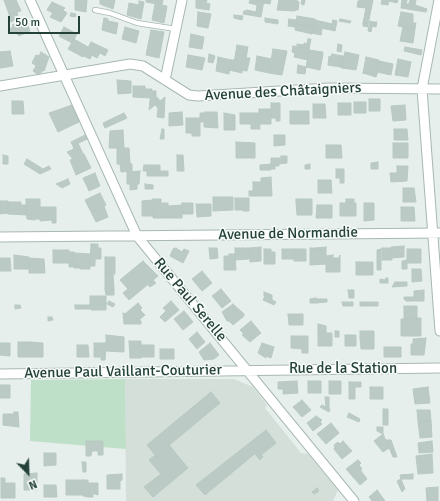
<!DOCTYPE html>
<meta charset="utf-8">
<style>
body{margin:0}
#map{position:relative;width:440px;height:501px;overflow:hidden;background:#e6efeb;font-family:Signika,sans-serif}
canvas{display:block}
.north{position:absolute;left:8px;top:453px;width:40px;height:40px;-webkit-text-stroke:3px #f7fbf9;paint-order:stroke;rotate:157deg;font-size:11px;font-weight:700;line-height:16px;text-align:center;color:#24423a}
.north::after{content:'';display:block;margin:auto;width:14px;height:18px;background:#24423a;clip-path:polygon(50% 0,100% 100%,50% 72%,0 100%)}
.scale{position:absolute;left:8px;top:16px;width:72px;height:18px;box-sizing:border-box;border:2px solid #24423a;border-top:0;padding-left:5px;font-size:12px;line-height:14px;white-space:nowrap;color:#24423a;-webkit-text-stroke:3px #f7fbf9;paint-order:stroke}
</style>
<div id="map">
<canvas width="440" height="501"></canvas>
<div class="north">N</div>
<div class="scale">50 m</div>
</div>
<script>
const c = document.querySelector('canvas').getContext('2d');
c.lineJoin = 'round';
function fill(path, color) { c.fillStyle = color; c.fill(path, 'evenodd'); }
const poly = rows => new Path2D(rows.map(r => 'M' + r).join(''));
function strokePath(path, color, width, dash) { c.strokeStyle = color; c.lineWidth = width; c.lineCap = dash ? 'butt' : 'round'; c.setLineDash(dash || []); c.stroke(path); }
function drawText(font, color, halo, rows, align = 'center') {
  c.font = font + ' Signika,sans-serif'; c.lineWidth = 3; c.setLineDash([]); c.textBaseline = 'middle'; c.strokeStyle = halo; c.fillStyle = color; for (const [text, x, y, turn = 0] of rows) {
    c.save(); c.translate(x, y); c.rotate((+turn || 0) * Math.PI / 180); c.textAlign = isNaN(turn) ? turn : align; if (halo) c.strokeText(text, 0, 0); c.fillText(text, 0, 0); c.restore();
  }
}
fill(poly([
 [125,379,234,379,253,387,267,405,265,408,301,453,308,454,338,490,333,501,126,501]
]), '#d4dfda');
fill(poly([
 [125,379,126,449,30,441,31,380]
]), '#bfe0c8');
const building = poly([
 [4,0,16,0,21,11,9,14,4,0],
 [75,0,87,0,86,12,75,10,75,0],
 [100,0,115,0,113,9,100,4,100,0],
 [146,0,163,0,162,5,146,2,146,0],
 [196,0,207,0,206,3,210,4,209,10,196,8,196,0],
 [250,0,264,0,261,17,243,14,244,11,247,10,256,12,257,5,249,3,250,0],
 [264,0,271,0,270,4,263,3,264,0],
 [279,0,297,0,295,11,277,10,279,0],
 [302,0,305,0,304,5,301,4,302,0],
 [362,0,373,0,368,24,363,23,366,8,357,7,358,1,362,0],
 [382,0,398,0,397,3,389,1,388,5,381,4,382,0],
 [402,0,407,0,406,4,409,4,410,0,416,0,415,5,427,9,426,12,401,8,402,0],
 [139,1,144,2,141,19,127,15,129,3,139,5,139,1],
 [296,1,299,2,298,10,295,10,296,1],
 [52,2,65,8,63,10,67,13,61,22,50,17,53,13,47,10,52,2],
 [155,4,167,6,164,23,152,20,155,4],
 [17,12,18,18,11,22,9,14,17,12],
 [198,12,211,14,208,28,197,26,198,12],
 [401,12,413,14,413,23,416,23,415,29,398,26,401,12],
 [71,13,76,14,75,17,70,16,71,13],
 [234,15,243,16,242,20,234,18,234,15],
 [297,16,315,19,314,27,296,24,297,16],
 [104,18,108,19,108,21,118,23,116,34,102,30,104,18],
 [265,18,278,20,278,24,265,22,265,18],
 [25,19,30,31,19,36,16,33,12,34,10,29,13,26,12,25,25,19],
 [289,19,296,20,296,24,288,22,289,19],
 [340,19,351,21,350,23,339,21,340,19],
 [315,20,332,24,331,30,314,27,315,20],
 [333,20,337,21,335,31,331,30,333,20],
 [370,21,373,22,371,32,368,31,370,21],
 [289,22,296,24,295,27,288,26,289,22],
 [373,22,377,22,376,27,372,26,373,22],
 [363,23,368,24,368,27,363,26,363,23],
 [296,24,314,27,312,34,295,30,296,24],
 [64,27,77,34,72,43,59,36,64,27],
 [125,27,139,31,136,43,122,39,125,27],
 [314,27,322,29,321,35,312,33,314,27],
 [403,27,415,29,413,43,400,41,403,27],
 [151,30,164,32,159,58,146,55,151,30],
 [191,34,204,37,202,49,189,47,191,34],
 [162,36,163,36,160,53,159,53,162,36],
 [74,39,88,47,83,57,68,49,74,39],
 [308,39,311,39,309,49,297,47,297,44,304,45,304,43,307,44,308,39],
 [91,42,108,50,105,56,100,53,97,58,92,55,90,59,84,56,91,42],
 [338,44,342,45,341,52,337,51,338,44],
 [237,45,248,47,246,58,250,58,247,71,233,69,237,45],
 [293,46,309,49,308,60,294,57,295,53,292,52,293,46],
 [405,47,422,50,421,55,404,51,405,47],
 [273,49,287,51,282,75,269,73,273,49],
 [309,50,323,52,322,54,309,51,309,50],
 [10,51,13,66,0,68,0,52,10,51],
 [309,51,323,54,320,70,306,67,309,51],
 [41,52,49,57,44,71,32,63,36,55,39,56,41,52],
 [345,52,359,55,356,70,342,68,345,52],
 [209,54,215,56,213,63,208,62,209,54],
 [332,54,342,56,340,67,328,65,329,56,331,57,332,54],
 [188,55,205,58,202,70,186,67,188,55],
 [257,56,272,59,269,73,255,70,257,56],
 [342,56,344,56,342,68,340,67,342,56],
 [218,57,231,60,229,74,216,71,218,57],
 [366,57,379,60,377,74,363,73,366,57],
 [398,59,411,62,408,77,395,75,398,59],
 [231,60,234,60,233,71,229,70,231,60],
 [379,61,393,64,391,75,377,72,379,61],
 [298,65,306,67,305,74,297,73,298,65],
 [36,66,43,70,41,73,37,74,33,71,36,66],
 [233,69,237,69,242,70,242,73,233,71,233,69],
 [363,73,370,74,371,73,377,74,376,77,363,73],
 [117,80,131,81,131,93,118,94,117,80],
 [133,86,145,86,145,89,152,89,151,98,133,97,133,86],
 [151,91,156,91,156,99,157,97,160,101,165,97,164,118,157,117,158,108,155,105,149,110,151,91],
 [369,99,380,99,380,111,369,111,369,99],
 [12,101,23,101,24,114,12,114,12,101],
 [354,102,366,102,366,113,354,113,354,102],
 [271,103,280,103,280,121,276,121,276,118,271,118,271,103],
 [338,103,351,103,351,115,338,115,338,103],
 [313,104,325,104,326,118,313,118,313,104],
 [72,105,79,122,58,132,49,113,72,105],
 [405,105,406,120,393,121,391,106,405,105],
 [259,109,271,109,271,111,259,111,259,109],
 [259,111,271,111,271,124,259,124,259,111],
 [290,111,309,111,309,124,290,124,290,111],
 [182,112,183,125,169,126,169,113,182,112],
 [205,112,217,112,218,128,204,127,204,122,200,122,200,113,205,113,205,112],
 [124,113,127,118,105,128,103,123,124,113],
 [224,113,235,115,235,130,224,130,224,113],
 [240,113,259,113,260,129,251,129,251,124,240,124,240,113],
 [186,118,200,118,200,133,186,133,186,118],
 [162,129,164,129,164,139,160,139,162,129],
 [394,129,407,129,408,140,394,140,394,129],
 [123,130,124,148,109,148,110,131,123,130],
 [192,133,200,133,200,136,192,136,192,133],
 [85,135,87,139,73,146,71,142,85,135],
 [274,135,285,135,285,145,274,146,274,135],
 [236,142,255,143,255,158,236,158,236,142],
 [78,143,83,154,72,158,67,152,74,149,73,146,78,143],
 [393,143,408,143,408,158,393,158,393,143],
 [326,145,341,145,342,158,326,158,326,145],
 [117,148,129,148,130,163,132,164,132,171,121,172,120,164,117,164,117,148],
 [84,154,91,168,76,175,70,160,84,154],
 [3,155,8,156,8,164,3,164,3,155],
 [177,155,183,155,184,171,177,171,177,155],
 [281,156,287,156,287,163,279,164,279,166,275,166,275,169,271,169,271,158,281,158,281,156],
 [27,159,43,169,49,166,51,169,40,174,24,164,27,159],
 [378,162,378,169,371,169,371,163,378,162],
 [271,164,271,170,260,170,260,165,271,164],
 [310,164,310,169,305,169,305,165,310,164],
 [144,165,160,165,160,171,143,171,144,165],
 [397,166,408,166,407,181,391,182,390,173,397,173,397,166],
 [336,169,340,169,340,178,336,178,336,169],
 [340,169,344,169,344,183,340,183,340,169],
 [140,171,139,184,127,184,127,172,140,171],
 [147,171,153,171,153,176,147,176,147,171],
 [153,171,168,171,168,176,153,176,153,171],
 [95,173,100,186,89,191,83,178,95,173],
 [271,177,272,196,267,196,267,182,261,182,261,178,271,177],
 [68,179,70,184,62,188,56,184,68,179],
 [318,180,331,180,332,193,318,193,318,180],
 [253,182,267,182,267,196,253,196,253,182],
 [130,184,137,184,137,189,130,190,130,184],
 [145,184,153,185,153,189,145,189,145,184],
 [403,188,414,188,416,202,403,202,403,188],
 [249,191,253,191,253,196,249,196,249,191],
 [100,193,106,205,91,212,85,200,100,193],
 [213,197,233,197,233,210,213,211,213,197],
 [235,198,249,198,249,211,243,211,243,208,235,208,235,198],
 [26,199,40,199,40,206,26,206,26,199],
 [153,199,161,199,161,203,153,203,153,199],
 [296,199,312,199,312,202,296,202,296,199],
 [346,199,354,199,354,203,346,203,346,199],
 [153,200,153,216,142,216,142,201,153,200],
 [0,201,8,201,8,213,0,214,0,201],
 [8,202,21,202,21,205,26,205,27,215,8,214,8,202],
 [296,202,312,202,312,215,297,215,296,202],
 [153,203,168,203,168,218,153,218,153,203],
 [182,203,193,203,193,214,182,214,182,203],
 [340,203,356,203,356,216,340,216,340,203],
 [364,203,374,203,374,220,364,221,364,203],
 [196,204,211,204,211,216,197,217,196,204],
 [182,205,182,218,168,218,168,206,182,205],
 [317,205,332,205,332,218,316,218,317,205],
 [26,206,40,206,40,219,35,219,35,220,27,219,26,206],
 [104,206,108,217,96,222,91,212,104,206],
 [40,207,56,207,56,223,52,223,52,220,40,221,40,207],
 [401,207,414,207,415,221,401,221,401,207],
 [235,208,243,208,243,210,235,210,235,208],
 [91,244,98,244,98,248,101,248,101,259,95,259,95,266,90,266,91,244],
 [404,246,404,257,391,258,391,247,404,246],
 [261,247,261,261,250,262,249,248,261,247],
 [326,247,326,250,315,250,315,248,326,247],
 [176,248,182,252,184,249,189,251,183,263,170,256,173,249,176,248],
 [209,248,217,248,218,258,210,259,209,248],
 [235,248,249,248,249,259,235,260,235,248],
 [310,248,315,248,315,250,326,250,326,264,310,265,310,248],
 [382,248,391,248,392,260,382,260,382,248],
 [264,249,271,249,271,252,275,252,275,264,264,264,264,249],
 [282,249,294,249,294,259,282,259,282,249],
 [294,249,306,249,306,261,294,261,294,249],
 [381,249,381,270,377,270,377,250,381,249],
 [407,249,421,249,421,263,407,263,407,249],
 [53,250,69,250,69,252,74,252,75,267,69,267,69,263,53,263,53,250],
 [74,253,90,254,90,266,75,266,74,253],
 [229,254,235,254,236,270,224,270,224,256,229,256,229,254],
 [14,255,29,257,29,269,14,269,14,255],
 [333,255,333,258,339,258,340,255,340,272,326,272,326,256,333,255],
 [105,257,115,257,115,274,105,274,105,257],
 [0,258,10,258,11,271,0,271,0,258],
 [29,258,44,259,45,273,29,273,29,258],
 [407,260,407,269,402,269,402,261,407,260],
 [143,261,158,276,129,300,123,293,128,289,120,280,143,261],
 [356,262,360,262,360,275,356,275,356,262],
 [360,262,373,262,373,275,360,275,360,262],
 [75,266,90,266,90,269,80,269,80,268,74,268,75,266],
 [412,269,421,269,422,281,412,282,412,269],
 [202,271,212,283,202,291,192,279,202,271],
 [105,274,113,274,114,289,105,289,105,274],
 [386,278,388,278,388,283,380,283,380,279,386,280,386,278],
 [153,280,156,283,150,287,148,285,153,280],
 [395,282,407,282,407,286,392,287,395,282],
 [105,289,114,289,114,295,106,295,105,289],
 [221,289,231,301,222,308,212,296,221,289],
 [348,290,352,290,351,298,349,298,348,290],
 [352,290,354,290,354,298,351,298,352,290],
 [424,290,424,301,406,301,404,299,404,297,414,297,414,291,424,290],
 [264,292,272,295,272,300,264,296,264,292],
 [90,296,99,296,99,305,90,305,90,296],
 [99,296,106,296,106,304,99,305,99,296],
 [265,296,276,302,274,305,263,300,265,296],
 [316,298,316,303,310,303,310,299,316,298],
 [316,299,327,299,327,302,316,303,316,299],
 [109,301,115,304,113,307,107,304,109,301],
 [171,301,179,310,165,322,160,317,166,311,163,308,171,301],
 [342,302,353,302,353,306,343,306,342,302],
 [360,302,378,302,378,306,360,306,360,302],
 [138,303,142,308,140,310,145,315,139,320,125,314,138,303],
 [106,304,106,310,91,310,90,305,106,304],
 [233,304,244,314,244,316,233,325,229,321,227,321,222,312,233,304],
 [15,305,20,305,21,308,15,309,15,305],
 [75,305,90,305,90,309,75,309,75,305],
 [404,306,417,306,417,318,404,319,404,306],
 [184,311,193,322,183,330,174,319,184,311],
 [123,313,141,321,141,324,124,324,123,313],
 [288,314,303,314,303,325,289,325,288,314],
 [48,317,52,317,53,320,48,321,48,317],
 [417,318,417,329,421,329,421,336,401,336,401,319,417,318],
 [417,318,421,318,421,329,417,329,417,318],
 [251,321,261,333,250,342,242,335,244,334,240,330,251,321],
 [318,324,326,326,326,333,318,333,318,324],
 [335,331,339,331,339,337,335,337,335,331],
 [360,331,374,331,374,338,360,338,360,331],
 [197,332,205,342,197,349,189,339,197,332],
 [318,333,332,333,332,346,318,346,318,333],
 [106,335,124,337,124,352,106,351,106,335],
 [345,335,356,335,356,346,345,346,345,335],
 [291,336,308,336,308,353,302,353,302,349,291,348,291,336],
 [360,338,374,338,374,349,361,349,360,338],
 [426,338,424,355,411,355,411,344,413,344,413,339,426,338],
 [129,341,141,341,141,358,130,358,129,341],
 [18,342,30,342,30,357,18,357,18,342],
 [30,342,43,343,43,357,30,357,30,342],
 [0,343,10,343,10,356,0,355,0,343],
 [94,343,106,343,105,360,101,360,101,357,94,357,94,343],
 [210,343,219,355,214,359,204,360,199,352,210,343],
 [262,343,274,347,271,358,266,356,266,358,258,353,262,343],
 [77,345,88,345,89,357,77,357,77,345],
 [141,345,154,345,154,357,141,357,141,345],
 [384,347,401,347,401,357,384,357,384,347],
 [160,349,174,349,174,359,160,359,160,349],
 [297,381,298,393,283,394,283,389,278,389,278,382,297,381],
 [308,381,321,381,321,393,308,393,308,381],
 [329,381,341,381,341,394,329,394,329,381],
 [349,382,361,382,361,387,355,387,355,399,349,399,349,382],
 [0,385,10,385,10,398,0,398,0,385],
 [370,387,383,387,383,399,370,399,370,387],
 [428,387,430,403,415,404,413,389,428,387],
 [211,392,220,403,156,456,147,445,211,392],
 [325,397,329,397,329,408,326,407,325,397],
 [302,400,311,410,302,417,293,407,302,400],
 [322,405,330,409,329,412,320,407,322,405],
 [383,409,388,409,388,425,383,425,383,409],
 [417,410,430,410,431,421,418,422,417,410],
 [14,412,18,412,19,427,3,425,3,414,14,414,14,412],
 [349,413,360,419,359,422,347,417,349,413],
 [316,416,322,420,320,422,322,424,313,431,307,423,316,416],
 [431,421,432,437,420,438,418,422,431,421],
 [331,423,339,433,326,444,317,434,331,423],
 [377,427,383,427,383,434,377,431,377,427],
 [266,430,276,443,261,455,258,451,205,495,196,485,266,430],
 [383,434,389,448,383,452,374,441,383,434],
 [386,440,391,440,397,457,393,457,386,440],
 [86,441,103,441,103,455,98,455,98,451,92,451,91,456,86,456,86,441],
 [343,441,352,451,342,459,334,449,335,447,334,445,338,442,340,444,343,441],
 [432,441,433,452,419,453,418,443,432,441],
 [169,445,188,468,153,497,144,487,161,474,149,460,169,445],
 [258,451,263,457,260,460,255,454,258,451],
 [44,453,56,453,56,465,44,466,44,453],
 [432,454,433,473,418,474,416,456,432,454],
 [358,460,361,463,359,465,362,469,353,477,346,469,358,460],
 [82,462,86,462,86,472,83,472,82,462],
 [361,471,367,479,360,485,353,477,361,471],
 [37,473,37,490,24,490,24,474,37,473],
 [122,474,122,480,120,481,120,489,107,489,107,475,122,474],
 [413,474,413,479,401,479,400,475,413,474],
 [1,478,5,478,5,483,15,483,15,498,1,498,1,478],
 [401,479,405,489,402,492,397,481,401,479],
 [66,480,83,480,83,495,66,495,66,480],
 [83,480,88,480,88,483,98,483,98,495,89,492,88,497,83,496,83,480],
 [44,485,56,485,57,497,44,497,44,485],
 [438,487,438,501,427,501,426,488,438,487],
 [317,488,319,491,314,494,312,492,317,488],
 [377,490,385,501,372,501,369,497,377,490],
 [89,492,93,492,93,497,88,497,89,492]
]);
fill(building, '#bbcac4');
strokePath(building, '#b8c9c2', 1);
const service = poly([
 [95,10,110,13,137,23,176,29]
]);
const minor = poly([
 [30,0,137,236,354,501],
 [439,0,422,89,440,331],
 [165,80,182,0],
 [0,86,130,64,143,66,189,95,198,96,329,88,440,89],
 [0,237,440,233],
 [0,374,440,368]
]);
strokePath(service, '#a8b8b2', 6);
strokePath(minor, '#a8b8b2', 11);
strokePath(service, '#fff', 4.5);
strokePath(minor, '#fff', 9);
drawText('15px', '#24423a', '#f7fbf9', [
 ["Avenue des Châtaigniers",283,92,-3],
 ["Avenue de Normandie",288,234,-1],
 ["Rue Paul Serelle",190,300,50],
 ["Rue de la Station",343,369],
 ["Avenue Paul Vaillant-Couturier",123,372,-1]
]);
</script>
